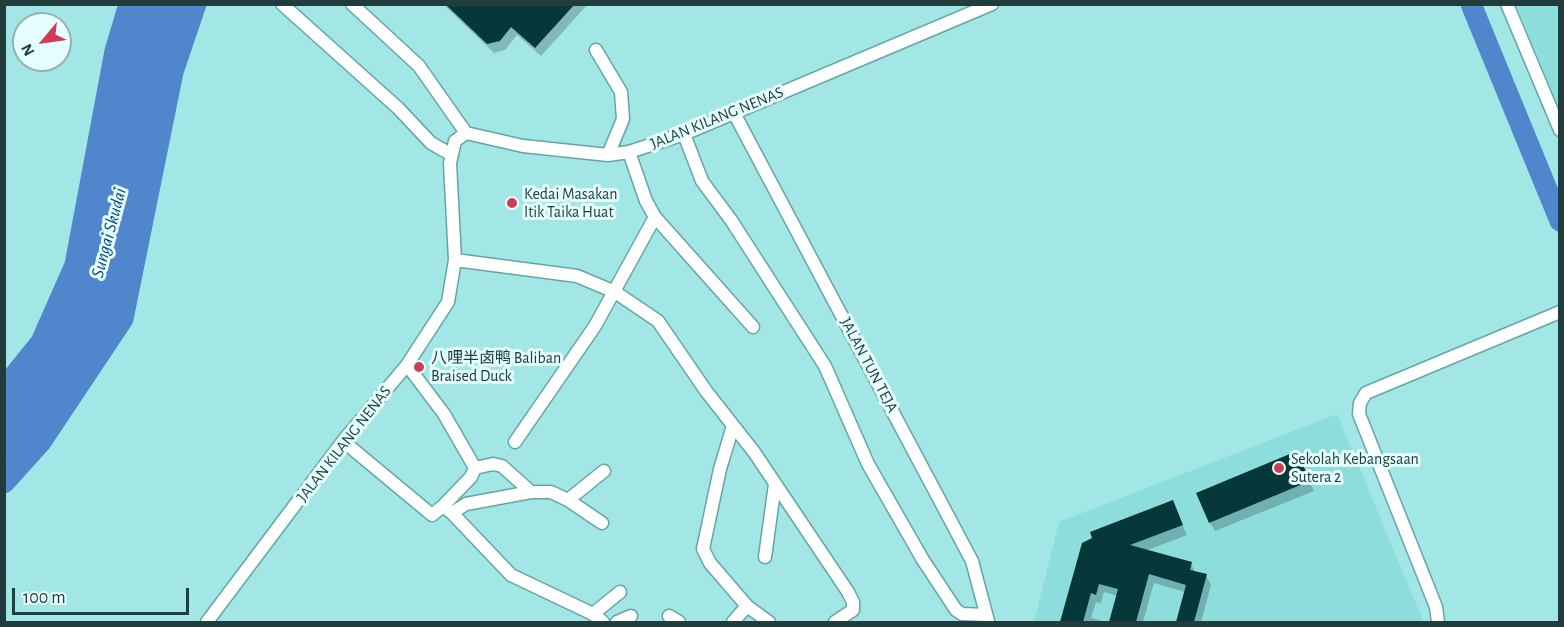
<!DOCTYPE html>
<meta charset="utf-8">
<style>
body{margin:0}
#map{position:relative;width:1564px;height:627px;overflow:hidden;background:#a3e6e6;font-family:"Alegreya Sans",sans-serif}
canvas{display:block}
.frame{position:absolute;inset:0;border:6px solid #203c3c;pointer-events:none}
.north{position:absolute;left:12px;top:12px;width:60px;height:60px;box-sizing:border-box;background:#e5fffe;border:2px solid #96b1b0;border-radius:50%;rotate:241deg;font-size:16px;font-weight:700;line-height:24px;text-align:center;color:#203c3c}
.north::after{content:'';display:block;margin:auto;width:21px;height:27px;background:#ce3d55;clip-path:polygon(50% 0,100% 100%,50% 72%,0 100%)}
.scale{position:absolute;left:12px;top:588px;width:177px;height:27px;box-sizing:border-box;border:3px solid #203c3c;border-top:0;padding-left:8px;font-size:18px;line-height:21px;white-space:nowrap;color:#203c3c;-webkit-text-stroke:4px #e5fffe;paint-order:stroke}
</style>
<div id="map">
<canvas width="1564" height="627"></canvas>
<div class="frame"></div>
<div class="north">N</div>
<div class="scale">100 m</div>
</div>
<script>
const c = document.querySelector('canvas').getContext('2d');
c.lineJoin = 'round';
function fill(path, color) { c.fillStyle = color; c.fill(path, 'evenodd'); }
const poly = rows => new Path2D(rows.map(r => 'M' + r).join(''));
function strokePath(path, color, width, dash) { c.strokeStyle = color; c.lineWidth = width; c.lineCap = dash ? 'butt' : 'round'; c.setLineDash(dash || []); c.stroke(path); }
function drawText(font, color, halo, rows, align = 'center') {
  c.font = font + ' "Alegreya Sans","Noto Sans SC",sans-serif'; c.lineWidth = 6; c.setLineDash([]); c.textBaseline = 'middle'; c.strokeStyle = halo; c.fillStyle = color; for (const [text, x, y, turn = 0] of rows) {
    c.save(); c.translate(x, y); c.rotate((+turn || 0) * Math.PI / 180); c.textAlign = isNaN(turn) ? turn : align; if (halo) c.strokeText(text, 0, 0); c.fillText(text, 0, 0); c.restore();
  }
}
fill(poly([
 [1517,5,1559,5,1559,108,1523,21],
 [1337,414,1422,618,1421,622,1034,622,1059,522]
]), '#8edddd');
const water = poly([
 [129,5,196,5,173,72,123,319,41,442,5,483,5,388,41,342,75,265,115,51,129,5]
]);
fill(water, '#4f86cc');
strokePath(water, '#4170a1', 1.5);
fill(poly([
 [443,4,588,4,541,56,517,35,505,50,494,53],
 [1297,453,1314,491,1215,531,1210,522],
 [1172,502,1187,535,1145,551,1191,564,1196,573,1206,575,1211,585,1201,622,1177,622,1185,592,1154,583,1143,622,1111,622,1118,596,1104,592,1101,603,1096,602,1091,618,1106,622,1062,622,1083,544]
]), '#0003');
strokePath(poly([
 [1471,4,1560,221],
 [4,388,41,342,75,265,115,51,129,4],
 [4,483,41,442,123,319,173,72,196,4]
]), '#4f86cc', 21);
fill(poly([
 [445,4,575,4,535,48,511,27,500,41,487,44],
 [1297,451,1310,481,1209,523,1196,493],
 [1173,500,1183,525,1130,545,1192,562,1190,570,1207,574,1194,622,1176,622,1186,585,1149,574,1136,622,1109,622,1118,589,1099,584,1096,595,1091,593,1083,622,1060,622,1082,543,1092,538,1090,532]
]), '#073839');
const minor = poly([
 [282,4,398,108,431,143,452,155],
 [352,4,419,66,466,133],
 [1507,4,1560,130],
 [596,50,621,92,623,119,608,155],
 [734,113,972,561,988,621],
 [684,134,702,181,731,220,825,366,868,464,923,560,956,610,962,614,986,615],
 [629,152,646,201,655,217,753,327],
 [455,260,577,276,615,292,658,321,706,391,754,452,848,592,853,602,853,610,835,622],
 [407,365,444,414,475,468,471,477,443,506],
 [733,426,720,469,703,549,710,563,747,606,769,622],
 [343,441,432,515,443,506,452,513,511,575,593,614,603,622],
 [515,442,595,326,655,217],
 [475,468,493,464,502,466,531,492],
 [568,500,604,471],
 [452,513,466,504,531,492,551,492,568,500,602,523],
 [765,557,775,484],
 [593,614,620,592],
 [669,616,679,622],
 [207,622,343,441,407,365,448,302,455,260,450,163,455,141,466,133,523,146,608,155,629,152,684,134,992,4],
 [617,622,631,616],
 [733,622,747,606],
 [1438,622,1436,607,1359,414,1360,403,1366,393,1560,312]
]);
strokePath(minor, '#64a6a6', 15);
strokePath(minor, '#fff', 12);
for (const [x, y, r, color] of [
 [512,203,6,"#ce3d55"],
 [419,367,6,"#ce3d55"],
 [1279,468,6,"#ce3d55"]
]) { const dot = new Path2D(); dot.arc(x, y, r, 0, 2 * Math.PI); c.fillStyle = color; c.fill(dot); strokePath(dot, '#e5fffe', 2); }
drawText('16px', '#203c3c', '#e5fffe', [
 ["JALAN KILANG NENAS",717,118,-22],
 ["JALAN TUN TEJA",869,365,62],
 ["JALAN KILANG NENAS",344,444,-52]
]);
drawText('16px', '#203c3c', '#e5fffe', [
 ["Kedai Masakan",524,194],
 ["Itik Taika Huat",524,212],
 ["八哩半卤鸭 Baliban",431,358],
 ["Braised Duck",431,376],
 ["Sekolah Kebangsaan",1291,459],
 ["Sutera 2",1291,477]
], 'left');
drawText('italic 18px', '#094384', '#e5fffe', [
 ["Sungai Skudai",109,233,-75]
]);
</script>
